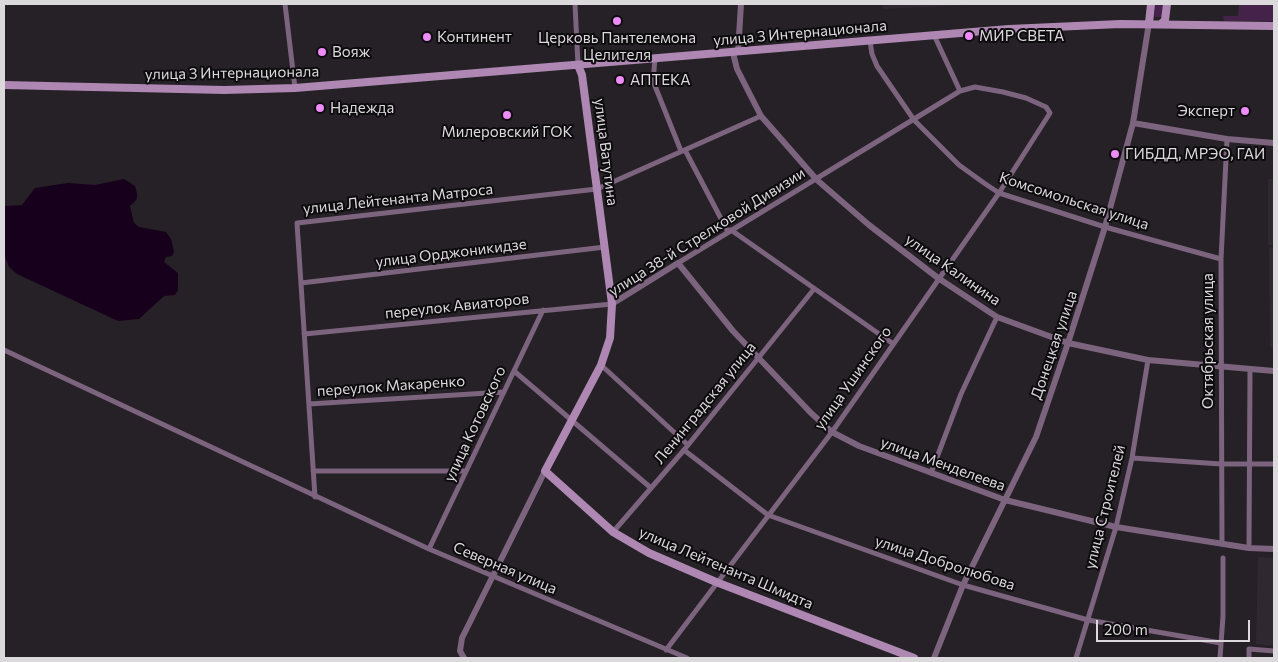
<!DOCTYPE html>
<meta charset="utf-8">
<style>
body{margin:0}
#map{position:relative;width:1278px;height:662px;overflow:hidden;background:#252126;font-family:Commissioner,sans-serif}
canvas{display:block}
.frame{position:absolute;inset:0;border:5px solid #dcd9dc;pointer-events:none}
.scale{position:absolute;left:1096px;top:620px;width:154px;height:22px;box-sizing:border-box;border:2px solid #dcd9dc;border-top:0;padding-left:6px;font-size:15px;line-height:18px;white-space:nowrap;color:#dcd9dc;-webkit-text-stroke:4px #0d0b0e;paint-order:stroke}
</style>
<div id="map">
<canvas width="1278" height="662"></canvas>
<div class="frame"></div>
<div class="scale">200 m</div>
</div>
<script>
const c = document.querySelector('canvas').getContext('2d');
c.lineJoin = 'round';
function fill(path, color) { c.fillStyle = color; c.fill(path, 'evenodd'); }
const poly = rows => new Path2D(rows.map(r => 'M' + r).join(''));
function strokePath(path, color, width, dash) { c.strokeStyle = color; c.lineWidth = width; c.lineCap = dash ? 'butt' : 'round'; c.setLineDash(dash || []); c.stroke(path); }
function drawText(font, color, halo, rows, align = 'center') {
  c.font = font + ' Commissioner,sans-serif'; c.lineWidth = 4; c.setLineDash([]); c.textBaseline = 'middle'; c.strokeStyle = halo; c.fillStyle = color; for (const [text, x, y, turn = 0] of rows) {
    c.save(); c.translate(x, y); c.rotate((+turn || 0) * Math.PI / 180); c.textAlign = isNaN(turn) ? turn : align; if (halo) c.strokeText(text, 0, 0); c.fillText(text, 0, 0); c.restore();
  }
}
fill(poly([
 [883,4,988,4,883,9],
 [1268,179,1274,179,1274,245,1268,245],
 [1269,247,1274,248,1274,347,1270,347],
 [1258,557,1274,558,1274,646,1256,644]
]), '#302831');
fill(poly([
 [1155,4,1164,4,1162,17,1154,17],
 [1239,4,1274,4,1274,21,1224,21,1223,16,1238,16]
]), '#442249');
fill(poly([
 [124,179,135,186,137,193,137,199,130,206,134,223,139,227,166,232,171,239,174,252,172,256,166,257,164,262,178,273,178,290,175,295,164,296,139,319,118,321,17,274,9,267,4,254,4,206,22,205,35,188,68,183,95,185]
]), '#17001b');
strokePath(poly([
 [285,4,295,88],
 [575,4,578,65],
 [934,35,960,91],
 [870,41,872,54,877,66,914,120,959,165,984,183,999,193,1105,227,1221,259],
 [655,59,653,81,681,151],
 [685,150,728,232],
 [731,230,892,343],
 [301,283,605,247],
 [304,334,612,304],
 [4,350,429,549,687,658],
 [601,365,688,445],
 [514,371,651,488],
 [309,404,504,392],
 [684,450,768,515,963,585,1088,620,1221,643],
 [1132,458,1221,464,1274,464],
 [313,471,466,471],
 [931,473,961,394,997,317],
 [315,497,297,223,597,189,761,116],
 [613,532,684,450,814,289],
 [1222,544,1221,259,1227,139],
 [1249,548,1250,370],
 [429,549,543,310],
 [666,650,832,432,999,193,1050,113,1046,107,1026,98,1003,92,975,87,960,91,678,263],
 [1076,658,1116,527,1132,458,1148,360],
 [1220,658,1223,616,1223,558],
 [1249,658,1249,649,1274,651]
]), '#7c637e', 5);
strokePath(poly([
 [738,52,741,4],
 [733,53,737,69,761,116,817,180,869,225,938,278,997,317,1068,343,1148,360,1274,371],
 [1133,123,1227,139,1274,143],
 [612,304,678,263,733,331,811,413,832,432,859,446,1005,500,1116,527,1249,548,1274,549],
 [464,658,460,651,462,638,545,471],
 [934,658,963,585,1036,437,1068,343,1105,227,1133,123,1149,23]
]), '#7c637e', 6);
strokePath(poly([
 [1149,23,1151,4],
 [1162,23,1165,20,1167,4],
 [578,65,582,75,612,304,610,338,601,365,545,471,613,532,649,553,716,582,914,658],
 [4,85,224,90,295,88,1009,29,1120,24,1274,26]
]), '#ae87b3', 8);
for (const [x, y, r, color] of [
 [617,21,5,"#ed8cf9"],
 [969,36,5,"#ed8cf9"],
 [427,37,5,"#ed8cf9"],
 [322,52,5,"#ed8cf9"],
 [620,80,5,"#ed8cf9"],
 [320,108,5,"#ed8cf9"],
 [1245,111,5,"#ed8cf9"],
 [507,115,5,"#ed8cf9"],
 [1115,154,5,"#ed8cf9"]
]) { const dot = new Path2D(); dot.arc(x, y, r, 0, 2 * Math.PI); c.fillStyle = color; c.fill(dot); strokePath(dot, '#0d0b0e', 2); }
drawText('15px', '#dcd9dc', '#0d0b0e', [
 ["улица 3 Интернационала",800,33,-5],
 ["улица 3 Интернационала",232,73,-1],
 ["улица Ватутина",606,152,83],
 ["улица Лейтенанта Матроса",398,199,-6],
 ["Комсомольская улица",1074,201,18],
 ["улица 38-й Стрелковой Дивизии",707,232,-32],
 ["улица Орджоникидзе",451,253,-7],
 ["улица Калинина",953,270,35],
 ["переулок Авиаторов",457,306,-6],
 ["Октябрьская улица",1208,341,-90],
 ["Донецкая улица",1054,345,-71],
 ["улица Ушинского",853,378,-55],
 ["переулок Макаренко",391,386,-4],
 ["Ленинградская улица",705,403,-51],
 ["улица Котовского",475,424,-65],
 ["улица Менделеева",943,464,20],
 ["улица Строителей",1105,507,-76],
 ["улица Добролюбова",945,563,18],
 ["Северная улица",505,568,23],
 ["улица Лейтенанта Шмидта",726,568,23]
]);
drawText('15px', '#dcd9dc', '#0d0b0e', [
 ["МИР СВЕТА",979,36],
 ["Континент",437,37],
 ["Церковь Пантелемона",617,38,"center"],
 ["Целителя",617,55,"center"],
 ["Вояж",332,52],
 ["АПТЕКА",630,80],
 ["Надежда",330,108],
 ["Эксперт",1235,111,"right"],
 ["Милеровский ГОК",507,132,"center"],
 ["ГИБДД, МРЭО, ГАИ",1125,154]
], 'left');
</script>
